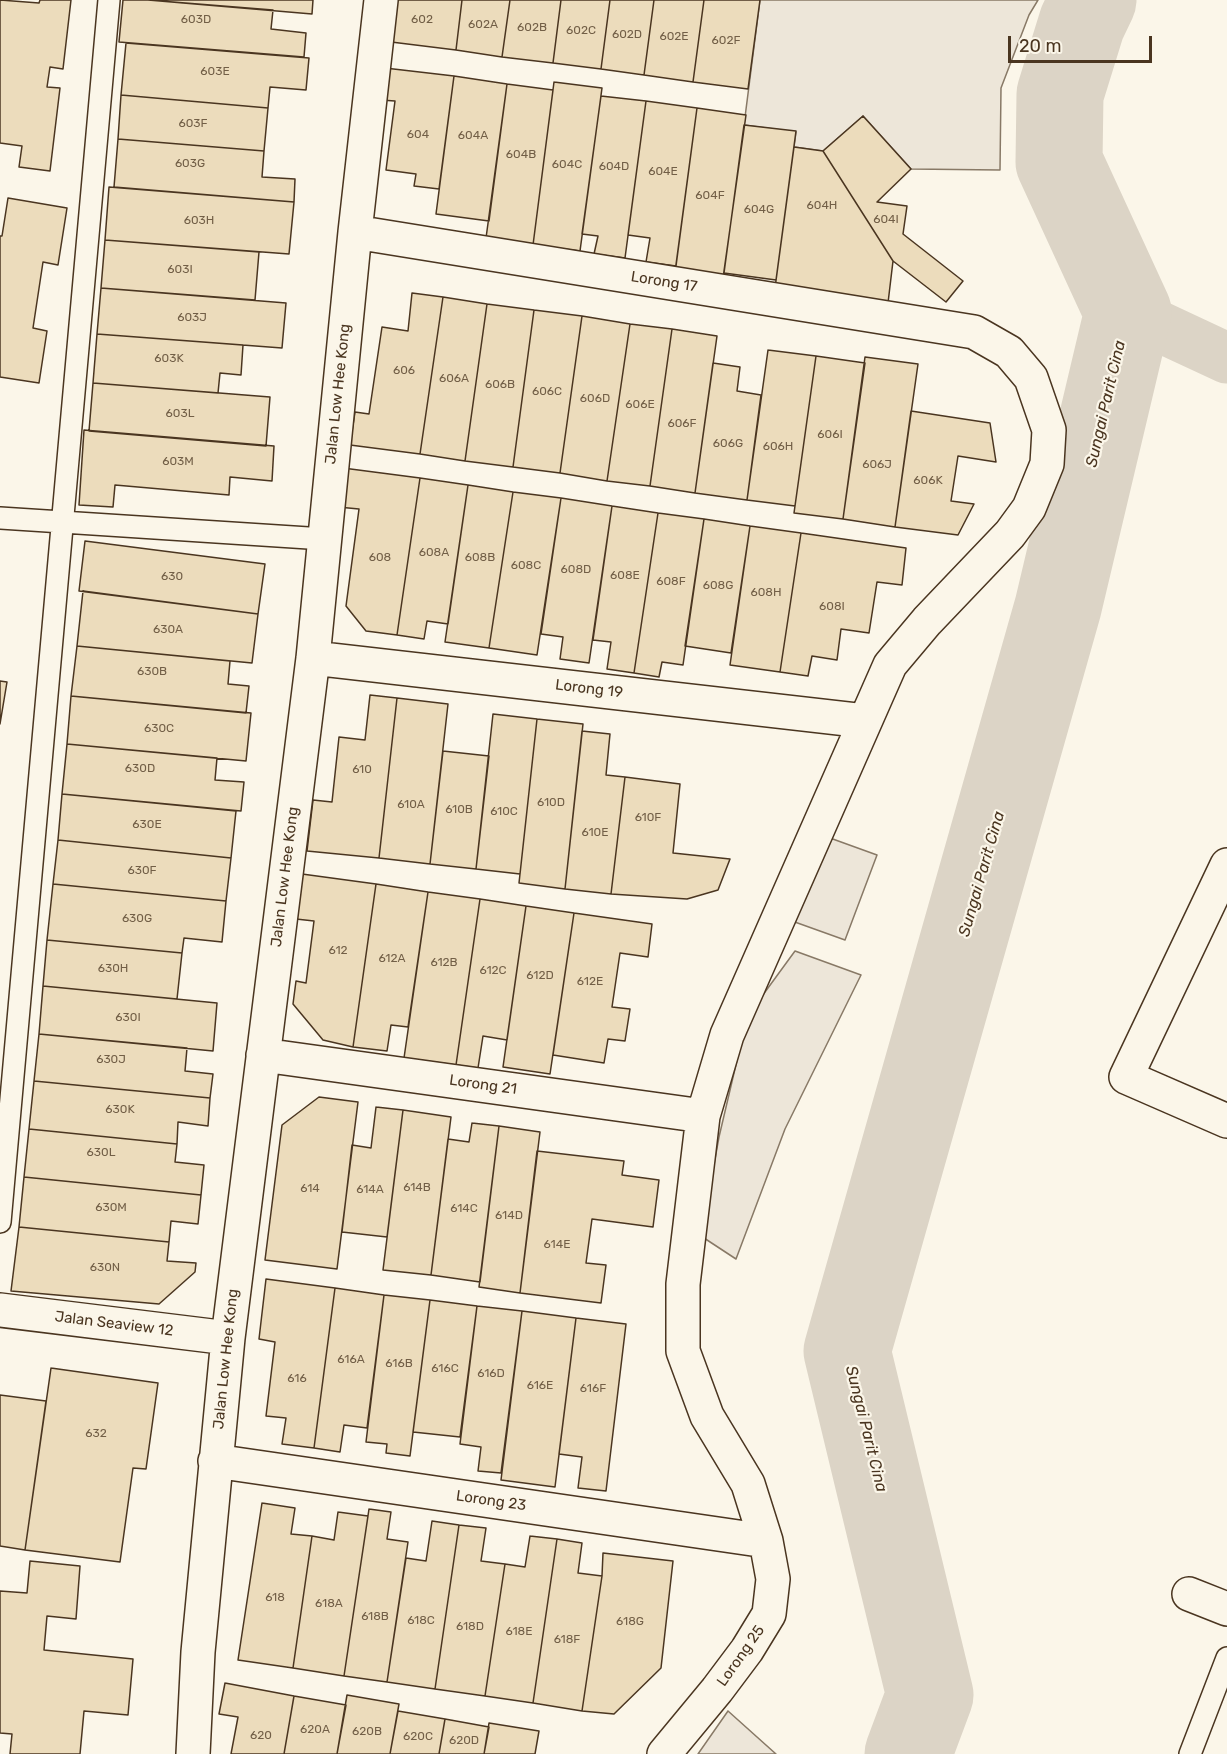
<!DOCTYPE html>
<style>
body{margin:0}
#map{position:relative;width:1227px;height:1754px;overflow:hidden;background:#fbf6e9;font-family:Rubik,sans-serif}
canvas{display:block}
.scale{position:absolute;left:1008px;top:36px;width:144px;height:27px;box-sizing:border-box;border:3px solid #4a3520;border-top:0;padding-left:8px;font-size:18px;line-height:21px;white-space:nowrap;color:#4a3520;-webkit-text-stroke:4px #fbf6e9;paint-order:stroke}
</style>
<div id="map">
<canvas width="1227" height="1754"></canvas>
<div class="scale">20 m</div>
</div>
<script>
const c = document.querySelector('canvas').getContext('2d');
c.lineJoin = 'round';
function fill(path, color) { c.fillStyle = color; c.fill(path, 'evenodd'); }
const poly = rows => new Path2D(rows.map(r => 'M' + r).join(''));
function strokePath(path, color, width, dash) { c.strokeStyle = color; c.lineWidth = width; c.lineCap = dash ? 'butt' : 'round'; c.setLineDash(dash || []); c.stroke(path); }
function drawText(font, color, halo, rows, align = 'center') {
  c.font = font + ' Rubik,sans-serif'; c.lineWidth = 4.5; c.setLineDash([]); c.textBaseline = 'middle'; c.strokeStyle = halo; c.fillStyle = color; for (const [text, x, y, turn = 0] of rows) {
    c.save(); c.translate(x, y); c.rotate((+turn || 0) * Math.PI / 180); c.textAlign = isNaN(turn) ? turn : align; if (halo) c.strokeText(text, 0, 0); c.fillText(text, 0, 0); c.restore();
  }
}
const green = poly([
 [760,0,1038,0,1029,15,1001,88,1000,170,911,169,863,116,823,151,794,147,796,132,744,125,760,0],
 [830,838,877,855,845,940,792,921,830,838],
 [795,951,861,975,785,1129,736,1259,704,1238,711,1181,719,1137,742,1039,757,1003,795,951],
 [728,1711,776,1754,698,1754,728,1711]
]);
fill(green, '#ede6d9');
strokePath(green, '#887966', 1.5);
strokePath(poly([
 [1128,312,1227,358]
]), '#dcd4c6', 51);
strokePath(poly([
 [908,1754,930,1695,847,1351,1058,607,1128,312,1059,162,1060,94,1082,23,1093,0]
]), '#dcd4c6', 87);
const building = poly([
 [0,0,39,3,40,0,71,0,63,69,50,67,47,87,60,88,50,171,19,167,22,146,0,143,0,0],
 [123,0,148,0,273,10,271,29,306,33,304,57,119,42,123,0],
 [148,0,313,0,312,14,148,0],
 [388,0,462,0,456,50,383,41,388,0],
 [462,0,510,0,502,57,456,50,462,0],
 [510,0,561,0,553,63,502,57,510,0],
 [561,0,610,0,601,69,553,63,561,0],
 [610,0,654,0,644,75,601,69,610,0],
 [654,0,704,0,693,82,644,75,654,0],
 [704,0,760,0,748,89,693,82,704,0],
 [126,43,309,58,306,90,270,87,268,108,121,95,126,43],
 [385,68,454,76,439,189,414,186,416,174,386,170,395,101,381,100,385,68],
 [454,76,507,84,489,221,436,214,454,76],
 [554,82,602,88,580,251,533,245,554,82],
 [507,84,553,90,533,245,486,238,507,84],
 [121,95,268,108,264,151,118,139,121,95],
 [601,96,646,101,625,258,594,254,598,236,582,234,601,96],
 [646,101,697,108,676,266,646,262,650,238,628,235,646,101],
 [697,108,746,115,723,278,675,272,697,108],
 [863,116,911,169,877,202,907,206,903,234,963,281,946,302,893,261,823,151,863,116],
 [744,125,796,131,776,280,724,273,744,125],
 [118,139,264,151,262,177,295,179,294,202,114,187,118,139],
 [794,147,823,151,893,261,888,303,775,288,794,147],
 [109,187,294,202,289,254,105,240,109,187],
 [8,198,67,208,58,265,43,262,33,328,47,331,39,383,0,377,0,236,2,236,8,198],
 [105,240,259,252,255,300,101,288,105,240],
 [101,288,286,303,282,348,97,334,101,288],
 [412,293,443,297,420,454,350,445,355,412,369,414,382,327,408,331,412,293],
 [443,297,487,304,465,461,420,454,443,297],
 [487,304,534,310,513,467,465,461,487,304],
 [534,310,582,316,560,473,513,467,534,310],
 [582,316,630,324,607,481,560,473,582,316],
 [630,324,672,329,650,486,607,481,630,324],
 [672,329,717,336,695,493,650,486,672,329],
 [97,334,243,345,241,375,220,373,218,393,93,383,97,334],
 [768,350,816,356,795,506,747,500,768,350],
 [816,356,865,363,843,519,794,513,816,356],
 [865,357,918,364,895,527,843,519,865,357],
 [713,363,740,367,737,391,761,395,747,500,695,493,713,363],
 [93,383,270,397,266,446,89,431,93,383],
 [911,411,990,423,996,462,958,456,951,501,974,504,958,535,895,527,911,411],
 [84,430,274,446,272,481,230,477,229,495,115,485,113,507,79,505,84,430],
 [343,468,420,478,397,635,366,631,346,606,359,509,338,507,343,468],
 [420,478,468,485,448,624,427,621,424,639,397,635,420,478],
 [468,485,513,492,489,648,445,642,468,485],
 [513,492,561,498,537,655,489,648,513,492],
 [561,498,612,506,589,663,560,659,563,637,541,634,561,498],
 [612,506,658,513,634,673,607,669,611,642,593,640,612,506],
 [658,513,704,519,683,665,662,662,659,677,634,673,658,513],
 [704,519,750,526,731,653,685,646,704,519],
 [750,526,801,533,780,672,730,665,750,526],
 [801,533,906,548,902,585,877,582,869,633,841,629,837,660,812,656,808,676,780,672,801,533],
 [85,541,265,564,258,614,79,591,85,541],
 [83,591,258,614,252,663,77,646,83,591],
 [77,646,230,661,228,684,249,686,246,713,71,696,77,646],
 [0,681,7,682,0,724,0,681],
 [370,695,397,698,379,858,307,851,313,800,332,802,339,737,365,740,370,695],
 [71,696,251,713,246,761,67,744,71,696],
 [397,698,448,704,430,864,379,858,397,698],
 [493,714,537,719,520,874,476,869,493,714],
 [537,719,583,724,565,889,519,883,537,719],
 [582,731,610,734,606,775,625,777,611,894,565,889,582,731],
 [67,744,217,758,215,780,244,782,241,811,62,794,67,744],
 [443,751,489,756,476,869,430,864,443,751],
 [625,777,680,784,673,853,730,859,718,890,687,899,611,894,625,777],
 [62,794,236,811,231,858,58,840,62,794],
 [58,840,231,858,226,901,53,884,58,840],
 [302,874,376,884,353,1047,323,1040,293,1004,296,981,306,983,314,921,296,919,302,874],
 [53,884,226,901,222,942,184,938,182,953,47,940,53,884],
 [376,884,428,892,408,1027,391,1025,387,1051,353,1047,376,884],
 [428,892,480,899,456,1065,404,1058,428,892],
 [480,899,526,906,507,1040,483,1036,478,1068,456,1065,480,899],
 [526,906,574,913,550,1074,503,1067,526,906],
 [574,913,652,924,648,957,620,953,612,1007,630,1009,625,1041,608,1039,604,1063,553,1055,574,913],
 [47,940,182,953,177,999,43,986,47,940],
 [43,986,217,1003,213,1051,39,1034,43,986],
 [39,1034,187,1048,185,1071,213,1074,210,1098,34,1081,39,1034],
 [34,1081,210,1098,208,1126,178,1122,177,1144,29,1129,34,1081],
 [319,1097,358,1102,337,1269,265,1260,282,1125,319,1097],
 [376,1107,403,1110,387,1237,342,1232,352,1145,371,1148,376,1107],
 [403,1110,451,1117,431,1275,383,1270,403,1110],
 [472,1123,499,1126,480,1282,431,1275,448,1139,469,1142,472,1123],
 [499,1126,540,1132,520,1293,479,1287,499,1126],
 [29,1129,177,1144,175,1162,204,1165,201,1195,24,1177,29,1129],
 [537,1151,624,1161,622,1175,659,1180,653,1227,592,1219,586,1263,606,1265,601,1303,520,1293,537,1151],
 [24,1177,201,1195,198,1224,171,1221,169,1242,19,1227,24,1177],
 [19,1227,169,1242,167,1261,196,1263,195,1272,159,1304,11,1291,19,1227],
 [266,1279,335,1288,314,1448,282,1444,286,1418,266,1416,275,1342,259,1339,266,1279],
 [335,1288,384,1295,367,1428,344,1425,340,1452,314,1448,335,1288],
 [384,1295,430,1300,410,1456,386,1453,387,1444,366,1442,384,1295],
 [430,1300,477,1306,460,1437,413,1432,430,1300],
 [477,1306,522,1311,501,1473,478,1471,481,1447,460,1444,477,1306],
 [522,1311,576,1318,555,1487,501,1480,522,1311],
 [576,1318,626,1324,606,1491,578,1488,582,1457,559,1454,576,1318],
 [51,1368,158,1383,146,1469,133,1468,120,1562,25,1550,51,1368],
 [0,1395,46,1401,25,1550,0,1546,0,1395],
 [262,1503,295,1508,291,1534,312,1536,293,1668,238,1660,262,1503],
 [369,1509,391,1512,387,1539,408,1542,387,1682,344,1676,369,1509],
 [338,1512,368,1516,344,1676,293,1668,312,1536,334,1540,338,1512],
 [432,1521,459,1525,435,1689,387,1682,406,1558,426,1561,432,1521],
 [459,1525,486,1528,481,1561,505,1564,485,1696,435,1689,459,1525],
 [530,1536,557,1539,533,1703,485,1696,505,1564,525,1567,530,1536],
 [557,1539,582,1543,578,1573,602,1576,582,1711,533,1703,557,1539],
 [603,1553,673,1561,661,1668,614,1714,582,1711,602,1576,603,1553],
 [30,1561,80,1566,76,1619,47,1616,44,1650,133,1659,128,1715,84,1711,80,1754,10,1754,12,1734,0,1733,0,1591,27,1593,30,1561],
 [225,1683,294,1696,284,1754,231,1754,238,1717,219,1714,225,1683],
 [347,1695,399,1704,390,1754,337,1754,347,1695],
 [294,1696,346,1705,337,1754,284,1754,294,1696],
 [398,1711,445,1719,439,1754,390,1754,398,1711],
 [445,1719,489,1727,484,1754,439,1754,445,1719],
 [489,1723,539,1731,535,1754,484,1754,489,1723]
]);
fill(building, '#ecdcbc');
strokePath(building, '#4a3520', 1.5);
const lane = poly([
 [0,518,324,539],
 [0,1222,109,0],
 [1190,1754,1227,1658]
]);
const street = poly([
 [355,232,974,332,1009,352,1031,378,1049,430,1047,464,1029,508,1010,534,927,621,890,665,727,1035,703,1116,683,1284,683,1351,707,1416,748,1484,766,1541,773,1579,769,1614,747,1650,717,1690,664,1754],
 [313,658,865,721],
 [1227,865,1126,1077,1227,1121],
 [263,1055,703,1116],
 [0,1310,228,1338],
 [215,1461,766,1541],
 [1189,1594,1227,1609],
 [193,1754,198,1652,228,1338,313,658,355,232,381,0]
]);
strokePath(lane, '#4a3520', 24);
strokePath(street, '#4a3520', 36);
strokePath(lane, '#fbf6e9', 21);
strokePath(street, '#fbf6e9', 33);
drawText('12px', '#725f47', null, [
 ["603D",196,20],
 ["602",422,20],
 ["602A",483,25],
 ["602B",532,28],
 ["602C",581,31],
 ["602D",627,35],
 ["602E",674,37],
 ["602F",726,41],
 ["603E",215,72],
 ["603F",193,124],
 ["604",418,135],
 ["604A",473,136],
 ["604B",521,155],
 ["603G",190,164],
 ["604C",567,165],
 ["604D",614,167],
 ["604E",663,172],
 ["604F",710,196],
 ["604H",822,206],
 ["604G",759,210],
 ["604I",886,220],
 ["603H",199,221],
 ["603I",180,270],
 ["603J",192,318],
 ["603K",169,359],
 ["606",404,371],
 ["606A",454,379],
 ["606B",500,385],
 ["606C",547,392],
 ["606D",595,399],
 ["606E",640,405],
 ["603L",180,414],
 ["606F",682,424],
 ["606I",830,435],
 ["606G",728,444],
 ["606H",778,447],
 ["603M",178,462],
 ["606J",877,465],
 ["606K",928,481],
 ["608A",434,553],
 ["608",380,558],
 ["608B",480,558],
 ["608C",526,566],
 ["608D",576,570],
 ["608E",625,576],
 ["630",172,577],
 ["608F",671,582],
 ["608G",718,586],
 ["608H",766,593],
 ["608I",832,607],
 ["630A",168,630],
 ["630B",152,672],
 ["630C",159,729],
 ["630D",140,769],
 ["610",362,770],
 ["610D",551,803],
 ["610A",411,805],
 ["610B",459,810],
 ["610C",504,812],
 ["610F",648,818],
 ["630E",147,825],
 ["610E",595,833],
 ["630F",142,871],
 ["630G",137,919],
 ["612",338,951],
 ["612A",392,959],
 ["612B",444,963],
 ["630H",113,969],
 ["612C",493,971],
 ["612D",540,976],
 ["612E",590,982],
 ["630I",128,1018],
 ["630J",111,1060],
 ["630K",120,1110],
 ["630L",101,1153],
 ["614B",417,1188],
 ["614",310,1189],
 ["614A",370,1190],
 ["630M",111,1208],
 ["614C",464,1209],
 ["614D",509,1216],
 ["614E",557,1245],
 ["630N",105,1268],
 ["616A",351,1360],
 ["616B",399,1364],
 ["616C",445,1369],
 ["616D",491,1374],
 ["616",297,1379],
 ["616E",540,1386],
 ["616F",593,1389],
 ["632",96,1434],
 ["618",275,1598],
 ["618A",329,1604],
 ["618B",375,1617],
 ["618C",421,1621],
 ["618G",630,1622],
 ["618D",470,1627],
 ["618E",519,1632],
 ["618F",567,1640],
 ["620A",315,1730],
 ["620B",367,1732],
 ["620",261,1736],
 ["620C",418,1737],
 ["620D",464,1741]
]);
drawText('15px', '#4a3520', '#fbf6e9', [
 ["Lorong 17",664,282,9],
 ["Jalan Low Hee Kong",338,394,-84],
 ["Lorong 19",589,689,7],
 ["Jalan Low Hee Kong",285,877,-83],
 ["Lorong 21",483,1085,8],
 ["Jalan Seaview 12",114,1324,7],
 ["Jalan Low Hee Kong",226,1359,-84],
 ["Lorong 23",491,1501,8],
 ["Lorong 25",741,1656,-55]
]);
drawText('italic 16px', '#4a3520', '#fbf6e9', [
 ["Sungai Parit Cina",1106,404,-77],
 ["Sungai Parit Cina",982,874,-74],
 ["Sungai Parit Cina",866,1429,76]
]);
</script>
